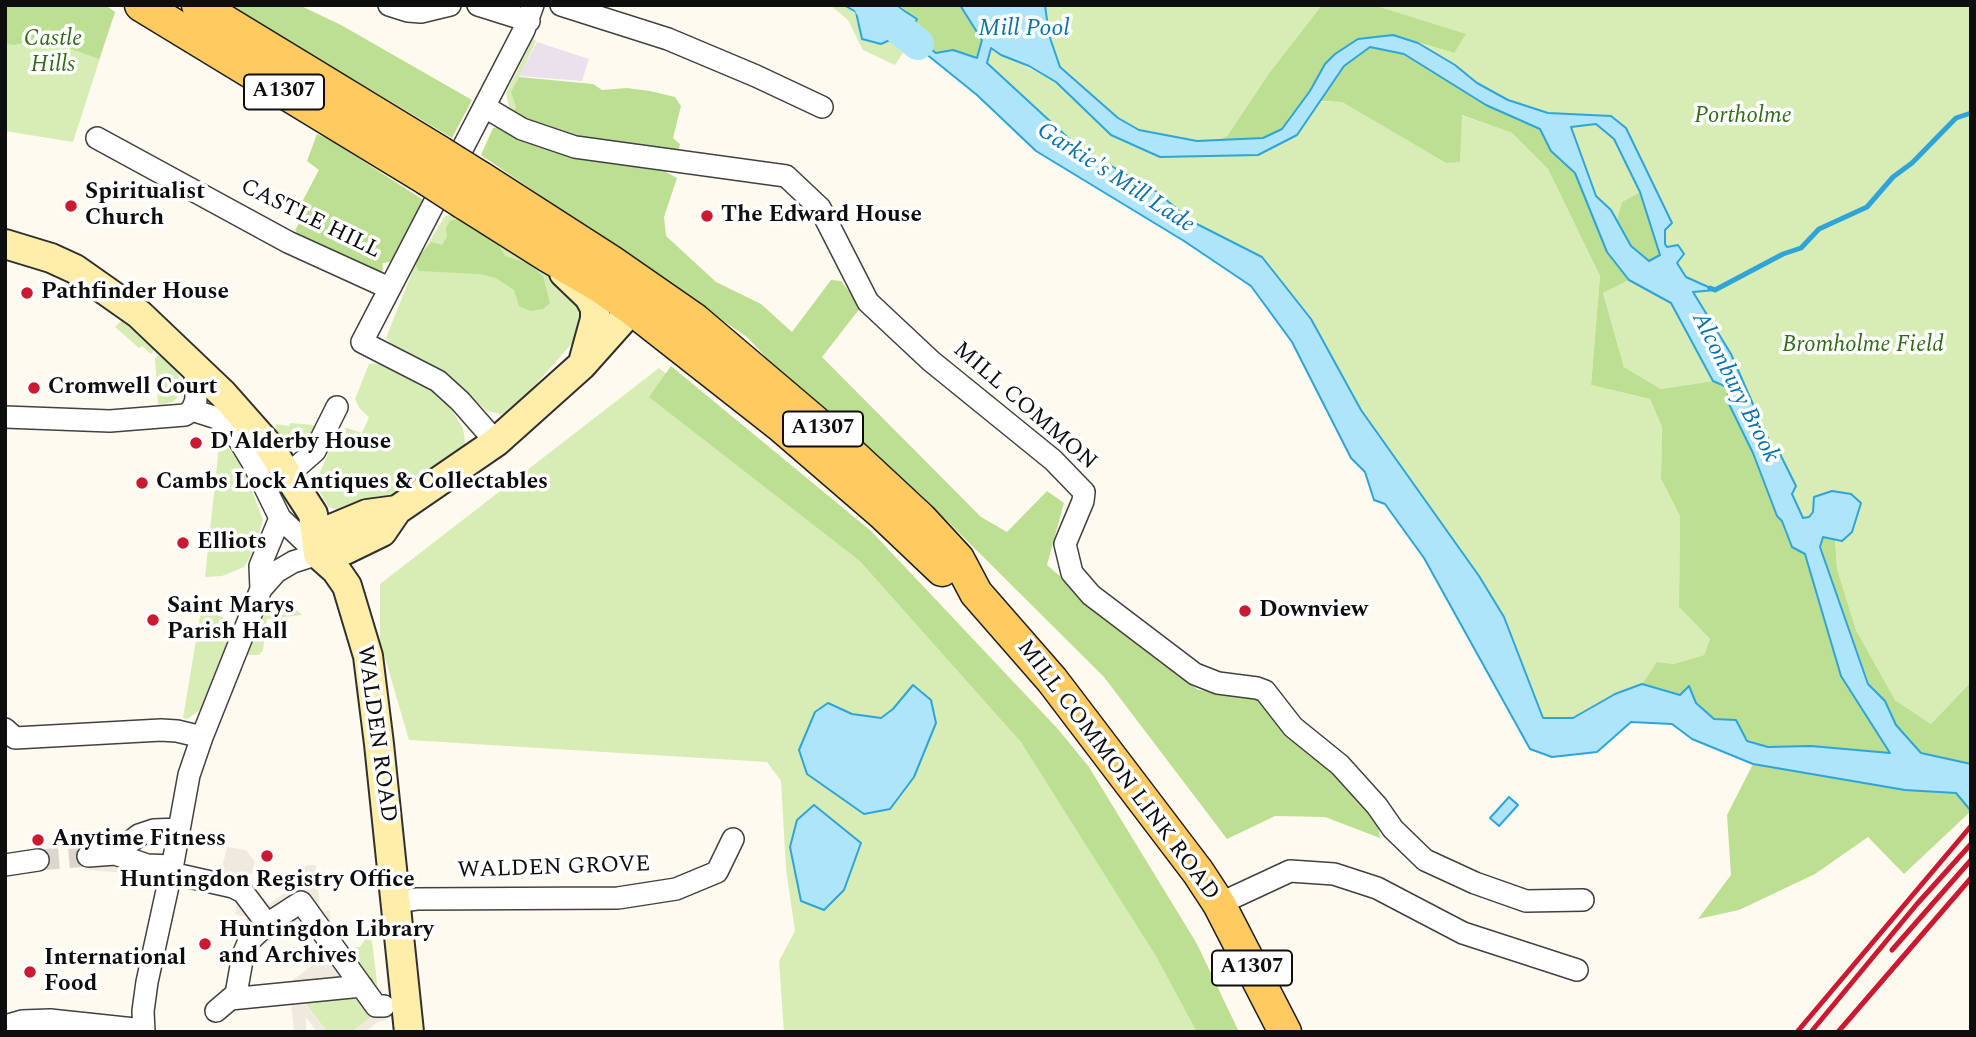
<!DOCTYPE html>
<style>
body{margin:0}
#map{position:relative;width:1976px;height:1037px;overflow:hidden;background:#fffaef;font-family:Spectral,serif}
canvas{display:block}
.frame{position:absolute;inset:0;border:7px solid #0e0e0e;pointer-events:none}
</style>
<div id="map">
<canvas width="1976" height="1037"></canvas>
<div class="frame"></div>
</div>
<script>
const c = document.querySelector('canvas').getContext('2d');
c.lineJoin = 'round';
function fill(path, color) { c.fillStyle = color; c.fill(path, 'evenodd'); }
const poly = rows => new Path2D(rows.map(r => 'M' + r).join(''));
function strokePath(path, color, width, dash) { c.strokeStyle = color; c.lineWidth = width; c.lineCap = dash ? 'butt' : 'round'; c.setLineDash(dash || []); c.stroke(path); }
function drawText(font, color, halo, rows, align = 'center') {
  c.font = font + ' Spectral,serif'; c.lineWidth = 7; c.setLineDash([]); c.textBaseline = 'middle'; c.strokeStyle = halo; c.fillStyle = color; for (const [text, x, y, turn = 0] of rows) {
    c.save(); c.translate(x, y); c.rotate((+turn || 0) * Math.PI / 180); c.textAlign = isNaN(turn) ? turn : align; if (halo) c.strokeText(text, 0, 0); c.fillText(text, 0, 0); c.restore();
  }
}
fill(poly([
 [537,42,589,59,582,81,519,76]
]), '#ebe1ed');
fill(poly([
 [5,5,105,5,115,12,73,142,5,131],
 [830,5,844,5,892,39,910,42,895,65,863,50,848,20],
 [1045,5,1322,5,1270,72,1227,136,1217,141,1197,141,1139,130,1118,118,1060,67,1049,35],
 [1373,5,1971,5,1971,682,1931,724,1895,700,1856,630,1837,569,1835,539,1813,512,1809,517,1803,519,1792,494,1796,486,1780,454,1773,450,1692,291,1713,290,1686,277,1677,263,1684,254,1678,246,1666,247,1665,244,1665,230,1610,116,1548,113,1508,100,1477,83,1455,65,1418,43,1454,53,1402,15],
 [533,39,536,41,512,92,516,107,511,116,506,93],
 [990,48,1056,82,1111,135,1160,157,1297,135,1320,102,1342,102,1446,163,1460,161,1461,115,1512,133,1548,169,1600,276,1591,385,1650,399,1662,427,1661,479,1680,516,1679,607,1710,639,1704,655,1674,664,1657,662,1642,684,1615,694,1573,718,1543,718,1504,617,1479,576,1373,433,1262,257,1191,221,1157,192,1078,147,987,63],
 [1596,124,1614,139,1640,192,1622,202,1616,222,1611,210,1596,197,1571,126],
 [450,215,460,218,542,265,581,301,584,325,574,341,515,408,503,415,487,411,448,376,395,348,386,338,415,265,445,216],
 [1629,280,1671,303,1713,381,1661,389,1624,367,1603,293],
 [122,320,155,350,151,354,142,346,139,348,115,327],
 [159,355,176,370,183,385,182,392,173,402,158,405,155,358],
 [386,363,439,390,463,428,465,442,461,453,404,493,343,513,328,506,317,487,318,477,338,430,347,428,362,433,369,417,360,409,355,399,369,364],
 [659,368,867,535,1060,740,1216,1032,784,1032,779,961,795,931,786,869,781,781,767,762,409,740,380,641,380,584],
 [290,423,314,425,315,434,297,447,286,444,275,429,276,424,289,426],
 [220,437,243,467,263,520,254,550,244,567,222,576,205,577],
 [279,601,289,603,302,615,267,619,263,650,259,655,248,655,246,653,266,611],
 [202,604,231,623,233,629,200,710,187,719,183,718],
 [366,938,372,941,378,990,369,991,343,949,360,947],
 [360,993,374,1015,352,1032,327,1032,303,1000]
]), '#d7edb5');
fill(poly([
 [5,5,105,5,115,12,99,59,69,48,31,41,14,45,5,43],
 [229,5,299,5,341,25,472,100,452,138],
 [895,5,960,5,982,40,977,58,953,50,936,53,916,39,912,29],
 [1322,5,1373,5,1466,34,1454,53,1393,35,1325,64,1310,91,1282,129,1264,139,1217,141,1227,136,1270,72],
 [1370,47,1404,54,1486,105,1540,129,1551,151,1574,172,1607,252,1629,280,1603,293,1624,367,1661,389,1713,381,1729,388,1727,400,1753,452,1777,516,1782,521,1792,547,1805,554,1841,676,1891,753,1811,746,1768,747,1747,740,1736,720,1714,719,1696,702,1689,687,1680,695,1642,684,1657,662,1674,664,1704,655,1710,639,1679,607,1680,516,1661,479,1662,427,1650,399,1591,385,1600,276,1548,169,1512,133,1462,115,1460,162,1446,163,1342,102,1320,101,1344,66],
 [519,77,593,84,602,90,627,88,650,91,675,97,681,106,673,138,680,144,678,151,552,140,664,171,677,178,664,217,666,236,716,282,761,304,792,332,831,280,841,281,861,307,822,357,981,517,1007,532,1047,491,1064,503,1047,565,1156,659,1198,690,1257,695,1285,736,1329,768,1377,815,1380,838,1325,817,1275,816,1227,839,1104,677,919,493,790,383,747,337,481,155,493,128,508,125,516,107,511,92],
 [317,134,329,139,431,205,395,261,383,263,382,274,302,241,295,230,301,220,295,215,319,170,307,161],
 [1640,192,1660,256,1649,261,1631,246,1616,222,1622,202],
 [460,218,493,236,505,256,527,263,543,276,550,303,543,309,530,311,519,306,514,290,496,278,480,274,419,271,414,262,431,242,442,245,447,237,446,228,450,221],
 [671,366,871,531,1057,728,1089,767,1197,944,1239,1032,1197,1032,1156,956,1021,742,860,561,649,397],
 [1823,537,1835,540,1837,569,1856,630,1895,700,1931,724,1971,682,1971,764,1921,753,1896,725,1885,701,1869,684,1820,547],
 [1753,764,1905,790,1956,793,1971,811,1904,874,1868,837,1815,874,1739,910,1698,919,1731,875,1727,815]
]), '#bcdf92');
fill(poly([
 [165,821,169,842,152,840,138,846,136,855,212,872,222,868,227,847,246,850,255,862,251,875,242,884,262,909,292,888,287,879,307,865,316,865,320,911,330,911,331,934,369,990,382,990,386,1020,378,1022,365,1032,352,1032,373,1015,360,993,303,1001,327,1032,317,1032,306,1017,306,1032,294,1032,291,1001,231,990,247,917,235,914,239,898,180,885,178,888,170,873,138,866,136,874,89,870,87,843,118,842,129,825],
 [303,916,330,952,285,986,245,991,248,957]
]), '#f0e9dd');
const water = poly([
 [844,5,895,5,917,19,912,29,916,39,913,45,892,39,881,44,862,39,856,12,844,5],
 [960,5,1045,5,1049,35,1060,67,1118,118,1139,130,1197,141,1263,138,1282,129,1310,91,1325,64,1335,54,1358,39,1393,35,1418,43,1455,65,1477,83,1508,100,1548,113,1611,116,1626,128,1672,223,1665,230,1665,244,1667,247,1678,245,1684,254,1677,263,1686,277,1715,290,1693,292,1731,354,1773,450,1780,454,1796,486,1792,494,1803,518,1809,517,1813,512,1814,497,1832,491,1851,494,1861,503,1852,532,1842,541,1823,537,1820,547,1868,684,1885,701,1896,725,1921,753,1971,764,1971,811,1956,793,1905,790,1753,764,1692,739,1672,724,1631,722,1597,752,1552,757,1530,749,1424,558,1385,504,1374,500,1365,472,1351,458,1292,342,1251,286,1184,241,1036,151,977,95,920,49,923,43,936,53,953,50,977,58,982,40,960,5],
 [1370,47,1404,54,1486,105,1540,129,1551,151,1575,173,1607,252,1629,280,1671,303,1713,381,1729,388,1727,400,1753,453,1777,516,1782,521,1792,547,1805,554,1841,676,1890,753,1811,746,1768,747,1747,741,1736,720,1714,719,1696,703,1689,686,1680,695,1642,684,1615,694,1573,718,1543,718,1504,617,1479,576,1361,410,1311,319,1262,257,1191,221,1157,192,1078,147,987,63,991,48,1001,55,1029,66,1056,82,1111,135,1160,157,1258,155,1297,135,1344,66,1370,47],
 [1596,124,1614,139,1640,192,1660,255,1649,261,1631,246,1611,210,1596,196,1571,127,1596,124],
 [913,685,931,700,936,723,914,777,890,809,864,814,807,774,799,750,815,712,828,703,852,714,881,718,893,709,913,685],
 [1509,797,1518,805,1499,826,1490,818,1509,797],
 [814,805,861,843,844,890,824,910,801,901,790,847,797,820,814,805]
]);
fill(water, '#aee5fb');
strokePath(water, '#2fa4d9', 2);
strokePath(poly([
 [1710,288,1715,290,1783,254,1801,248,1819,229,1867,207,1893,177,1912,163,1956,118,1971,113]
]), '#2fa4d9', 5);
strokePath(poly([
 [870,5,918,44]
]), '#aee5fb', 32);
strokePath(poly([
 [38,860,88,856]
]), '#dbd7cd', 21, [21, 10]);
const street = poly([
 [389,5,408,11,421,12,450,5],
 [478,5,529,21],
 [561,5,668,39,756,76,822,107],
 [485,107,522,129,575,147,786,176,820,208,868,302,931,361,1053,460,1084,492,1083,501,1065,544,1072,573,1091,595,1195,674,1218,683,1257,688,1265,691,1293,727,1340,765,1377,806,1393,829,1425,860,1475,883,1526,901,1583,900],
 [97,138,288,242,389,288],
 [192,410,217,418,239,440,253,463,280,518,260,566,261,589],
 [5,417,110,421,185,415,192,410,196,400,195,366],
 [496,442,460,401,438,381,362,342,524,30,533,5],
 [289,478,299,465,315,451,337,407],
 [280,518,318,554],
 [5,729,15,738,161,730,177,731,202,737],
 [115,854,147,865,172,866],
 [88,856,115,854,139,835,154,830,179,829],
 [5,865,38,860],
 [171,873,233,887,243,892,267,924],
 [395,902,417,899,618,898,676,889,717,872,733,839],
 [1219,904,1290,871,1334,874,1377,888,1463,933,1577,970],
 [230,999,362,986],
 [216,1011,236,994,243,955,249,941,267,924,301,902,376,1006,384,1006],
 [5,1026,22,1021,50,1020,144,1030],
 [144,1032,143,1011,147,982,173,863,189,775,202,737,261,589,276,572,293,562,318,554]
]);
const secondary = poly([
 [5,244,51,258,75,269,139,314,223,394,269,446,313,514,318,554,336,570,347,586,368,656,379,744,409,1032],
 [564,273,589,297,595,308,595,319,584,359],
 [318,554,345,550,382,532,397,510,496,442,582,365,632,309,645,291],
 [318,554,324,532,367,514,397,510]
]);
const primary = poly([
 [141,5,427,179],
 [198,5,441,153],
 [481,178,610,261,695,320,835,439,921,519,958,559,976,593,1052,680,1198,872,1219,904,1285,1032],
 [464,203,548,256,601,287,632,309,781,426,883,514,942,570]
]);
strokePath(street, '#414141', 24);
strokePath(secondary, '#303030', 32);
strokePath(primary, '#1f1f1f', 35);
strokePath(street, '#fff', 21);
strokePath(secondary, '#fea', 28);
strokePath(primary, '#ffca5f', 32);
strokePath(poly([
 [1892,950,1971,860],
 [1797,1032,1971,826],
 [1811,1032,1917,904,1971,844],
 [1838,1032,1971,878]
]), '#ca1931', 5);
const primaryBridge = poly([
 [441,153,481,178],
 [427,179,464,203]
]);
strokePath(primaryBridge, '#1f1f1f', 35, []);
strokePath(primaryBridge, '#ffca5f', 32);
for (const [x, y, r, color] of [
 [71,206,7,"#ca1931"],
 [707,216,7,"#ca1931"],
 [27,293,7,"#ca1931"],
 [34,388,7,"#ca1931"],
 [196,443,7,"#ca1931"],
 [142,483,7,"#ca1931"],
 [183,543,7,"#ca1931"],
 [1245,611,7,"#ca1931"],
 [153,620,7,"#ca1931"],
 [38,840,7,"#ca1931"],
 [267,856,7,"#ca1931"],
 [205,944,7,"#ca1931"],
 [30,972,7,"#ca1931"]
]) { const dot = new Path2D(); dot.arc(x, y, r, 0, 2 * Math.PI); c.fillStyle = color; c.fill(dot); strokePath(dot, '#fff', 2.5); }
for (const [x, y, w] of [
 [284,92,80],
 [823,429,80],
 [1252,968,80]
]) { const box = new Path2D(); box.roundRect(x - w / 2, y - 17.5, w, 35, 5); c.fillStyle = '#fff'; c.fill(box); strokePath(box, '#0e0e0e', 2); }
drawText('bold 21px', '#0e0e0e', null, [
 ["A1307",284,92],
 ["A1307",823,429],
 ["A1307",1252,968]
]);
drawText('italic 23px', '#316c18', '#fff', [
 ["Castle",53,40],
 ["Hills",53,66],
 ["Portholme",1743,117],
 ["Bromholme Field",1863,346]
]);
drawText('bold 23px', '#0e0e0e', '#fff', [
 ["Spiritualist",85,193],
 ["Church",85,219],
 ["The Edward House",721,216],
 ["Pathfinder House",41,293],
 ["Cromwell Court",48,388],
 ["D'Alderby House",210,443],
 ["Cambs Lock Antiques & Collectables",156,483],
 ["Elliots",197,543],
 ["Saint Marys",167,607],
 ["Parish Hall",167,633],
 ["Downview",1259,611],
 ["Anytime Fitness",52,840],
 ["Huntingdon Registry Office",267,881,"center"],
 ["Huntingdon Library",219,931],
 ["and Archives",219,957],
 ["International",44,959],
 ["Food",44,985]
], 'left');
drawText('23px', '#0e0e0e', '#fff', [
 ["CASTLE HILL",310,220,26],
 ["MILL COMMON",1024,407,41],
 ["WALDEN ROAD",375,734,82],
 ["MILL COMMON LINK ROAD",1117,771,53],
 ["WALDEN GROVE",554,869,-2]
]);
drawText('italic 24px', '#0c73ab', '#fff', [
 ["Mill Pool",1024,30],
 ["Garkie's Mill Lade",1115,179,33],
 ["Alconbury Brook",1734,388,63]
]);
</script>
